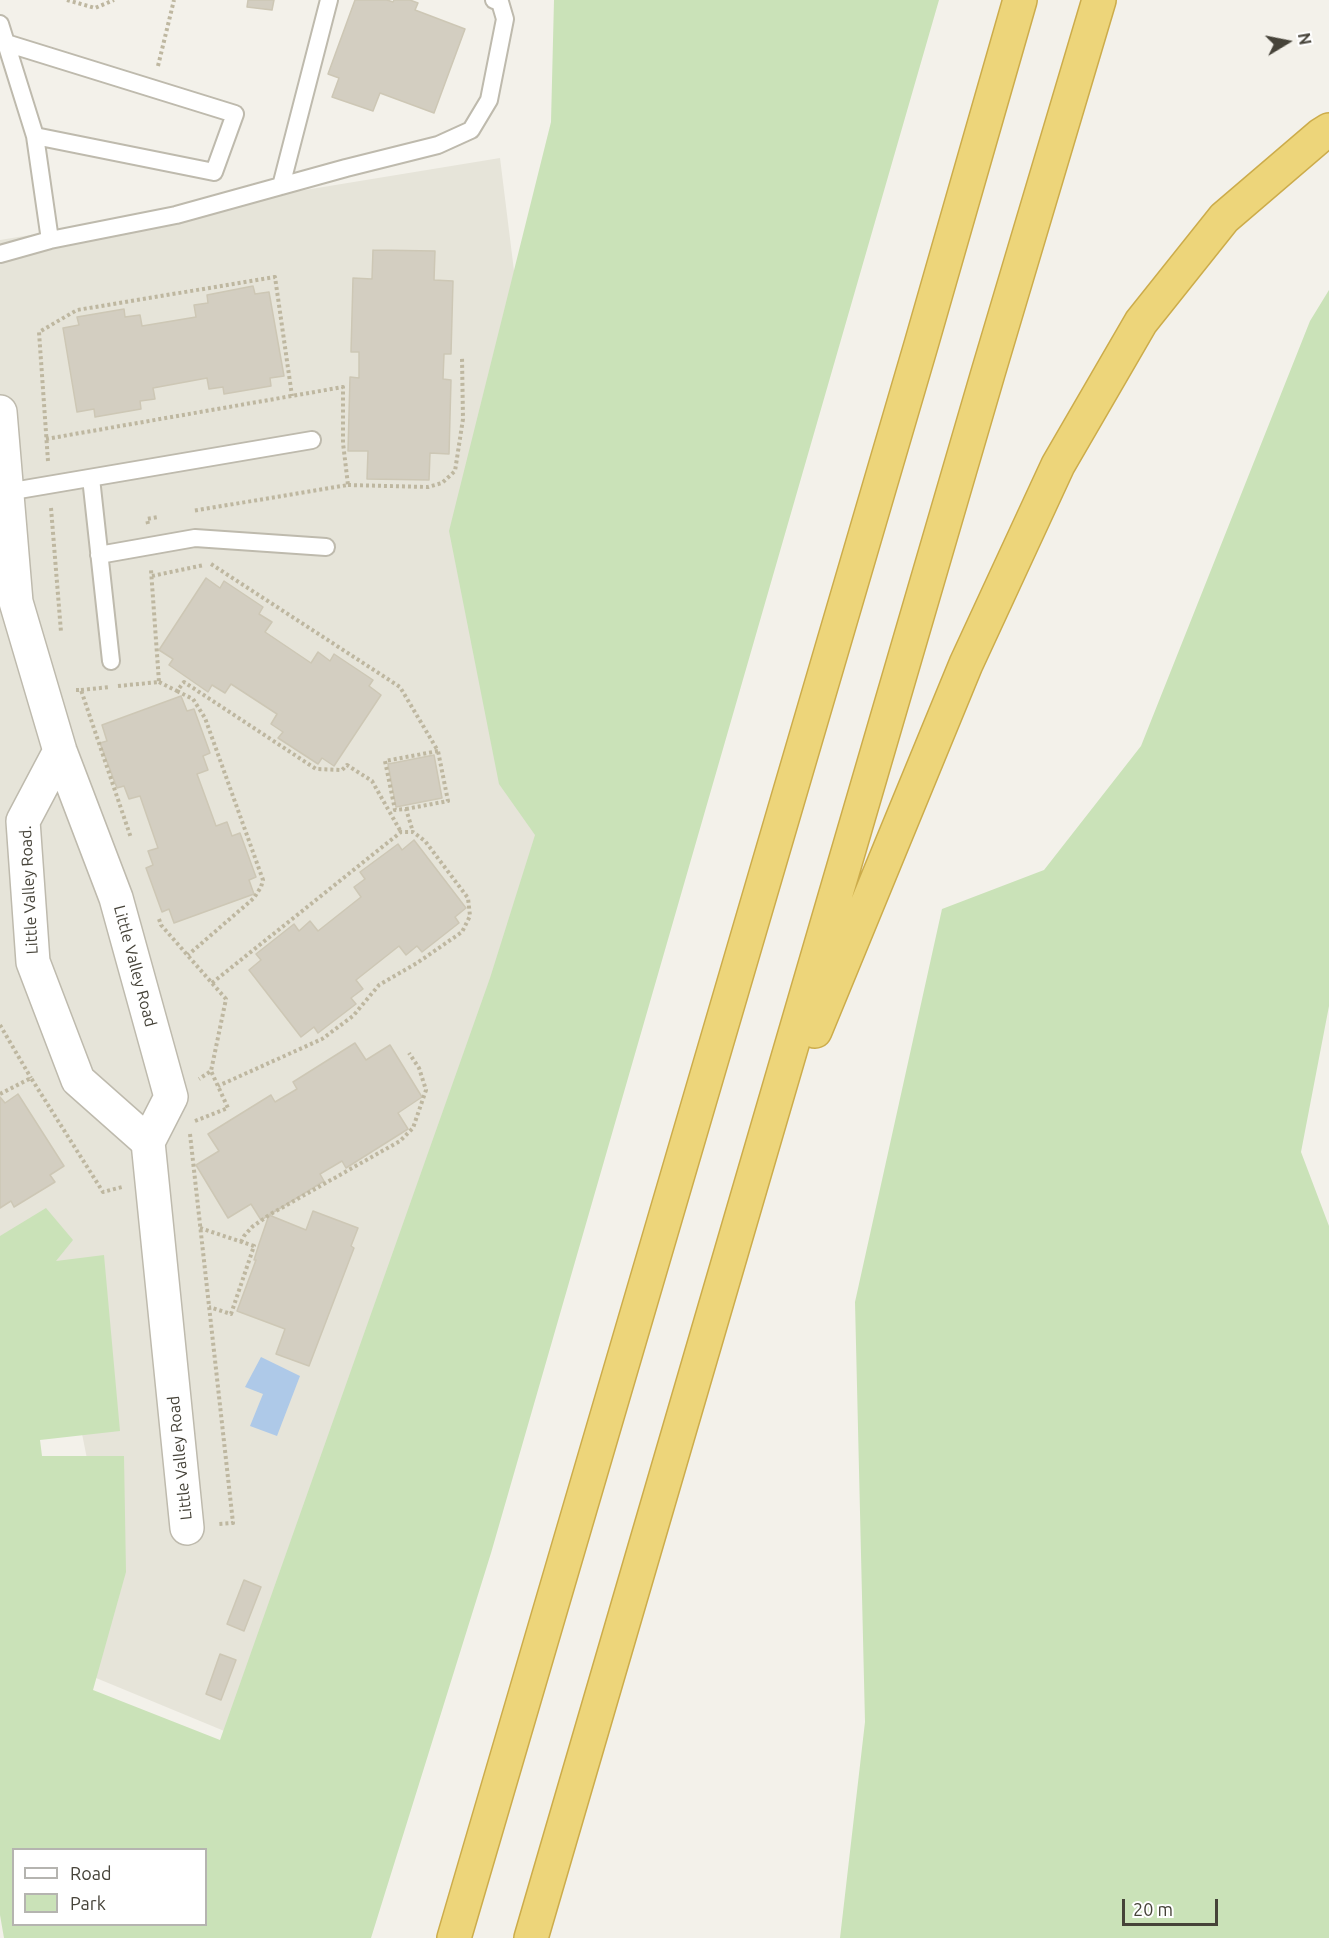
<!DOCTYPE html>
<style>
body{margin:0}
#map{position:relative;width:1329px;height:1938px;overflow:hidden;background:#f3f1ea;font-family:Ubuntu,sans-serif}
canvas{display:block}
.legend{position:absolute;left:12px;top:1848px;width:195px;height:78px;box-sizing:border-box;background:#fff;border:2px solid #b5b4b0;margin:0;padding:8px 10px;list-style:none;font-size:18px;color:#464339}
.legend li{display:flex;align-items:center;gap:12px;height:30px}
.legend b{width:30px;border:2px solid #b5b4b0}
.north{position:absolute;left:1257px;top:12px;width:60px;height:60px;-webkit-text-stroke:4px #fff;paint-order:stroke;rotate:80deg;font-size:16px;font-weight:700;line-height:24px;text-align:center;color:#464339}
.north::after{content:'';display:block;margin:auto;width:21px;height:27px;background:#464339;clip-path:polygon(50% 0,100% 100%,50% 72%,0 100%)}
.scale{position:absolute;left:1122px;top:1899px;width:96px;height:27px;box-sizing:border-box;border:3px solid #464339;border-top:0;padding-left:8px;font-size:18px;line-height:21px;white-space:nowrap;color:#464339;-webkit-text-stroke:4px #fff;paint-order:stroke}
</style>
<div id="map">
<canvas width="1329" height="1938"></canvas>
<ul class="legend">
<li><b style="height:8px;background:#fff"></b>Road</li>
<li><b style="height:16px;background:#cae2b8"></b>Park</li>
</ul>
<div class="north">N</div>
<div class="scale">20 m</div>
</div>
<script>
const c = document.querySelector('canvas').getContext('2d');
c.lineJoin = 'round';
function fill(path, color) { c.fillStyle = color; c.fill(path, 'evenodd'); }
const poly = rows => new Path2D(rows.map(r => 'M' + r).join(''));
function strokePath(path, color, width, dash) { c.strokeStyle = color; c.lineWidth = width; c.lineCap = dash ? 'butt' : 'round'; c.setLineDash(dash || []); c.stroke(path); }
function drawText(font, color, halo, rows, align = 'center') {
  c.font = font + ' Ubuntu,sans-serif'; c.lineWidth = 6; c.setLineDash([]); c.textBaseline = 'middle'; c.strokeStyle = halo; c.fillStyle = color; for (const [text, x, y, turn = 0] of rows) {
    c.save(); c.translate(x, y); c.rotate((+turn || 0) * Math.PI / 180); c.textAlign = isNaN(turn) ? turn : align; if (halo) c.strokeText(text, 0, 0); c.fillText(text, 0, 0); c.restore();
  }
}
fill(poly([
 [500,158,582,819,246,1740,55,1661,99,1519,45,1248,0,1285,0,240]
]), '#e6e4d9');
fill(poly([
 [554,0,939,0,491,1553,371,1938,4,1938,0,1915,0,1236,46,1208,73,1240,56,1261,104,1255,120,1431,40,1440,42,1456,124,1456,126,1572,93,1690,220,1740,490,978,535,835,499,784,449,531,551,122],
 [14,1850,206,1850,206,1924,14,1924],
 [1329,290,1329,1006,1301,1152,1329,1226,1329,1938,840,1938,865,1722,855,1302,942,909,1044,870,1141,746,1310,321]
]), '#cae2b8');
fill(poly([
 [261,1357,300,1376,277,1436,250,1426,263,1394,245,1387]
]), '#aec9e8');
const building = poly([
 [248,0,274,0,272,10,247,7,248,0],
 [355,0,387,0,393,2,394,0,410,0,418,3,415,10,465,29,434,113,380,93,373,111,332,97,339,78,328,74,355,0],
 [373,250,435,251,434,280,453,281,451,354,444,354,443,379,451,380,449,454,430,453,429,480,367,479,368,451,348,451,350,377,359,378,359,352,351,352,353,278,372,279,373,250],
 [253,286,255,294,269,292,284,376,270,378,271,386,224,394,223,387,209,389,207,378,153,388,155,399,140,401,141,409,95,417,94,409,77,412,63,328,79,325,77,317,124,309,125,317,140,315,142,326,196,317,194,305,208,303,207,295,253,286],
 [206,578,220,588,224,581,263,607,259,614,272,622,265,632,311,663,318,652,330,661,334,654,373,680,369,686,381,695,334,766,322,758,318,764,278,738,283,732,271,724,277,714,231,684,225,693,212,685,208,692,169,665,173,659,159,650,206,578],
 [181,696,187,711,194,709,210,753,203,756,208,770,197,774,216,826,227,822,232,836,240,833,256,877,249,880,254,894,174,923,169,909,162,912,146,868,153,865,148,851,158,848,140,796,129,799,124,786,117,788,100,743,107,741,102,725,181,696],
 [434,755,442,798,396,807,388,764,434,755],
 [414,840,466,908,455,917,459,923,422,952,417,946,406,955,399,946,356,980,363,989,351,998,356,1004,318,1033,314,1027,301,1037,249,970,261,960,256,954,294,924,299,931,310,921,318,931,361,897,354,887,365,879,360,872,398,844,402,850,414,840],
 [355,1043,366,1060,390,1045,422,1097,398,1113,408,1129,346,1168,342,1161,320,1174,324,1181,261,1220,251,1204,228,1218,196,1165,219,1151,208,1134,271,1095,275,1102,297,1089,293,1082,355,1043],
 [18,1094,64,1166,50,1175,55,1182,14,1207,11,1201,0,1208,0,1097,5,1103,18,1094],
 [313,1211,358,1228,351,1246,354,1248,309,1366,276,1354,285,1329,237,1311,256,1260,254,1260,259,1244,269,1215,306,1230,313,1211],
 [244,1580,261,1587,244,1631,227,1624,244,1580],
 [220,1654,236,1660,221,1700,206,1694,220,1654]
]);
fill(building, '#d3cec1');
strokePath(building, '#cdc7b5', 1.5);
const service = poly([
 [0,24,35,136,50,240,0,254],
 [6,43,235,114,214,172,35,136],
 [281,186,329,0],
 [50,240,176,215,346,168,438,145,471,130,489,100,505,19,500,2,494,0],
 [91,478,111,661],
 [7,492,312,440],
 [99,555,195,538,326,547]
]);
const minor = poly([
 [0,412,16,602,60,751,116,898,171,1097,148,1142,187,1528],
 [60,751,23,821,33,962,78,1080,148,1142]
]);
const motorway = poly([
 [815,1031,966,664,1058,465,1141,322,1224,218,1321,135,1329,130],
 [454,1938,921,345,1020,0],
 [531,1938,988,373,1099,0]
]);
strokePath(service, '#bebaad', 20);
strokePath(minor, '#bebaad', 36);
strokePath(motorway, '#ccac4b', 36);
strokePath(poly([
 [67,0,95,8,114,0],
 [158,66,174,0],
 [46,439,343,387,343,443,348,485,192,511],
 [48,461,39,332,77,310,275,277,292,396],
 [348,485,428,487,442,483,455,471,463,419,462,357],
 [51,508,61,632],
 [148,524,147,519,158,517],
 [211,564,400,687,438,751,385,761,395,810,406,809,413,832],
 [152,576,204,565],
 [159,682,177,691,184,682,316,769,342,770,347,765,372,781,401,832],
 [118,686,159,682,151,570],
 [76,690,81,690,131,838],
 [81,690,110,687],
 [177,691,193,699,205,718,263,880,261,887,254,898,188,955],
 [406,809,448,801,438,751],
 [159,919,161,925,226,999,211,1071,199,1079],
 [212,983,401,832,413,832,425,841,468,898,470,916,462,932,417,963,379,985,353,1016,322,1039,218,1086],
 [0,1025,31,1078],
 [0,1094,31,1078,103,1192,122,1187],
 [195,1121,228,1108,211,1071],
 [190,1134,233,1523,218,1524],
 [200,1228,254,1246,231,1314,209,1307],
 [241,1242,244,1236,252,1227,269,1215,400,1141,413,1128,426,1090,419,1068,409,1053]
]), '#beb7a0', 4, [3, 3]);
strokePath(service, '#fff', 16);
strokePath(minor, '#fff', 33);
strokePath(motorway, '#edd57a', 33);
drawText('16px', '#464339', '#fff', [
 ["Little Valley Road.",29,890,-93],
 ["Little Valley Road",135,966,75],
 ["Little Valley Road",180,1458,-96]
]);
</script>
